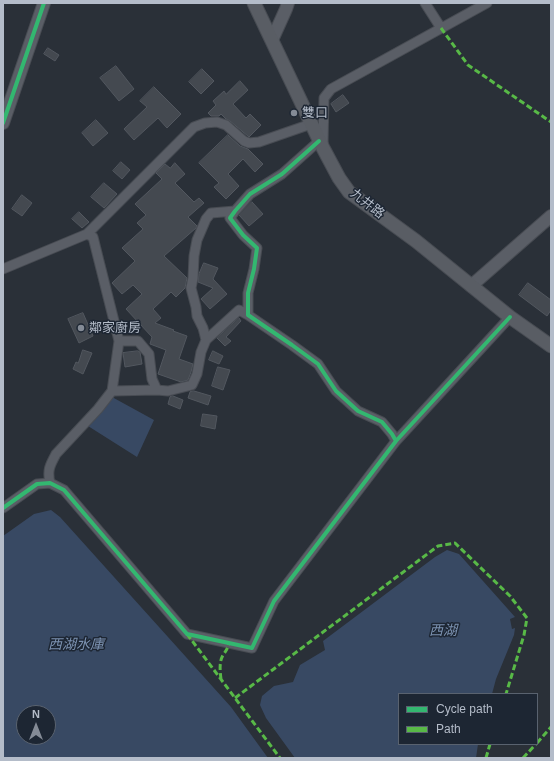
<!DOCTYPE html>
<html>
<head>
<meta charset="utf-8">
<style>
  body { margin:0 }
  #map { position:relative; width:554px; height:761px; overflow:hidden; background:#2a3038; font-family:Arial,sans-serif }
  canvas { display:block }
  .frame { position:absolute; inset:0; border:4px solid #b4bcc9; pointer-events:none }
  .legend { position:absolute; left:398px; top:693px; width:140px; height:52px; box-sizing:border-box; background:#1d2633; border:1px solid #59626f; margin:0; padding:5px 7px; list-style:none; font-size:12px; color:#b4bcc9 }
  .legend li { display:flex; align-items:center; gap:8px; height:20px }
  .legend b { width:20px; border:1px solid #59626f }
  .north { position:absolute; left:16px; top:705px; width:40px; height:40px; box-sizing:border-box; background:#1d2633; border:1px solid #59626f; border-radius:50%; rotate:0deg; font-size:11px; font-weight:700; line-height:16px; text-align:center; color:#b4bcc9 }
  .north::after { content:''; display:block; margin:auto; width:14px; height:18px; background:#848b96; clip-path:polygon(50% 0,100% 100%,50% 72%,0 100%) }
</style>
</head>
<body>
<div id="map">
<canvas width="554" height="761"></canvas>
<div class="frame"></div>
<ul class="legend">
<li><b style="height:5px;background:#33b770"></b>Cycle path</li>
<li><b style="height:5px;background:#58b947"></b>Path</li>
</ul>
<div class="north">N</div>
</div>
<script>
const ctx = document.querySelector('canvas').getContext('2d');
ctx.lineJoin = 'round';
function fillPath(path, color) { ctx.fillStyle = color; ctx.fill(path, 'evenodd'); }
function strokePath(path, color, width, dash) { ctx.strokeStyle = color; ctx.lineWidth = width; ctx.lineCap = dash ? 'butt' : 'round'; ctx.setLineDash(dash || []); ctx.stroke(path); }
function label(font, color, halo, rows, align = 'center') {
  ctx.font = font + ' Arial,"Noto Sans TC",sans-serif'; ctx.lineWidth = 3; ctx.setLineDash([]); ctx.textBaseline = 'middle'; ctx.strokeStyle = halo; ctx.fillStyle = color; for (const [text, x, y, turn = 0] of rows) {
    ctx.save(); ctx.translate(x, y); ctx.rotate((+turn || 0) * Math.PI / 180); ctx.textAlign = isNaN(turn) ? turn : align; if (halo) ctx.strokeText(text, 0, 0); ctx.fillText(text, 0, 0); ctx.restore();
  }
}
const water = new Path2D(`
  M 112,397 L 154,420 L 137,457 L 88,426 Z
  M 51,510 L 60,517 L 231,707 L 268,758 L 3,758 L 3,536 L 34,514 ZM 24,713 L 48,713 L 48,737 L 24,737 Z
  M 447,550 L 459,554 L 515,617 L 510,619 L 512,629 L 515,628 L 514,635 L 496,679 L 492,694 L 399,694 L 399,744 L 478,744 L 476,758 L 295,758 L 266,718 L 260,705 L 262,696 L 274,686 L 293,682 L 300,665 L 325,650 L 323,641 L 435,557 Z`);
const building = new Path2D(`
  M 48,48 L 59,55 L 55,61 L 44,54 Z
  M 116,66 L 134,89 L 119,101 L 100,78 Z
  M 202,69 L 214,81 L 201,94 L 189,82 Z
  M 240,81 L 248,90 L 233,104 L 246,118 L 250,114 L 261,125 L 249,137 L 230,121 L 226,119 L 221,114 L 219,116 L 211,116 L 208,113 L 216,105 L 213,101 L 224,91 L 226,94 Z
  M 154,87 L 181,114 L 167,128 L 158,118 L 134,140 L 124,129 L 147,107 L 140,101 Z
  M 343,95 L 349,103 L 336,112 L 331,104 Z
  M 96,120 L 108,133 L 93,146 L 82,133 Z
  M 228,135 L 240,146 L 248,149 L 263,164 L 255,172 L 243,159 L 228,174 L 239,186 L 226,199 L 214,187 L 219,183 L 199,163 Z
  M 121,162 L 130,170 L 122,179 L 113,171 Z
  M 175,163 L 185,174 L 175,183 L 194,202 L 199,198 L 204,203 L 188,217 L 197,226 L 196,228 L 164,256 L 187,278 L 185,288 L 176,297 L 171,292 L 153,309 L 161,318 L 155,323 L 174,330 L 173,331 L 187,336 L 179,359 L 193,364 L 191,372 L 188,380 L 181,382 L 158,374 L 166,350 L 150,344 L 152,337 L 126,309 L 142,294 L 133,285 L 122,294 L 112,283 L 135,261 L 122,248 L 143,229 L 137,223 L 146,215 L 135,204 L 162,179 L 156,173 L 165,164 L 170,168 Z
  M 104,183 L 117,194 L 104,208 L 91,197 Z
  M 22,195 L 32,203 L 22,216 L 12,209 Z
  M 252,202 L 263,214 L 249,226 L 239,215 Z
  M 79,212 L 89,222 L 82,228 L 72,219 Z
  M 204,263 L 218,268 L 213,279 L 227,294 L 210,309 L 201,299 L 213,288 L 198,282 L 199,274 Z
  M 528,283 L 551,300 L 551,310 L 547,316 L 519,295 Z
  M 83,313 L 93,336 L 79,343 L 68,319 Z
  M 239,318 L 241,321 L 226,337 L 231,341 L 225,346 L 217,338 Z
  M 83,350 L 92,353 L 83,374 L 73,369 L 76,362 L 78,363 Z
  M 138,351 L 140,352 L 142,364 L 125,367 L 123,353 Z
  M 213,351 L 223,356 L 219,364 L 209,360 Z
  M 218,367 L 230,370 L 223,390 L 212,386 Z
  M 194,391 L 211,396 L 208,405 L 188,398 L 190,392 Z
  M 173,396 L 183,400 L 180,409 L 168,404 L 170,397 Z
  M 203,414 L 217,416 L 215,429 L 201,426 Z`);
const minor = new Path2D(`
  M 425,3 L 441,28
  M 319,141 L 282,174 L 250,194 L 235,211 L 230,218 L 243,235 L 257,248 L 254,269 L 248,293 L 248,315 L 292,345 L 318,364 L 336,391 L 358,411 L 382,422 L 392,434 L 396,441
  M 323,145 L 324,98 L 331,89 L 487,3
  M 87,234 L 93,237 L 119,341 L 138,341 L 149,354 L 152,379 L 157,390 L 168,391 L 192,385 L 197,374 L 201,352 L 206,340 L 239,310 L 248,315
  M 3,269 L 87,234 L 194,127 L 205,123 L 217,122 L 226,125 L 244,141 L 249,143 L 259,142 L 311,124
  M 206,340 L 203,328 L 197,316 L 196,307 L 191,288 L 193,278 L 194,256 L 197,240 L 206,219 L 211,213 L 235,211
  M 112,391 L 119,341
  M 50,483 C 47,470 50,465 56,454 L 98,409 L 112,391 L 157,390
  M 3,508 L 37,484 L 50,483 L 64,490 L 187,634 L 252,648 L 274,601 L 396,441 L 510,317`);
const tertiary = new Path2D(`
  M 272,40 L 286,9 L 288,3
  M 3,123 L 44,3
  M 471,286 L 551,216`);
const secondary = new Path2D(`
  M 254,3 L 323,148 L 339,178 L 349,192 L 416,241 L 510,317 L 551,346`);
const quiet = new Path2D(`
  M 441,28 L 468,65 L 551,122
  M 187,634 L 280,758
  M 221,679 C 220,671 219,662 223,655 C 226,651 228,648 229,643
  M 235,698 L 438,546 L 455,543 L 510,596 L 527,618 L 524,635 L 506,694
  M 537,743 L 551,727
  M 486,758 L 490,744
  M 523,758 L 536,744`);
const cycleway = new Path2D(`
  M 3,123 L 44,3
  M 319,141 L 282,174 L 250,194 L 235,211 L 230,218 L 243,235 L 257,248 L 254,269 L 248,293 L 248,315 L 292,345 L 318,364 L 336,391 L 358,411 L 382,422 L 392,434 L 396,441
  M 3,508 L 37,484 L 50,483 L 64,490 L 187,634 L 252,648 L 274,601 L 396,441 L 510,317`);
const markers = [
  [294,113,4,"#848b96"],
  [81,328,4,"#848b96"]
];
const poiNames = [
  ["雙口",302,113],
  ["鄰家廚房",89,328]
];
const streetNames = [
  ["九井路",367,204,38]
];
const waterNames = [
  ["西湖",443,631],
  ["西湖水庫",76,645]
];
fillPath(water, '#384963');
fillPath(building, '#444950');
strokePath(building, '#52575f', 1);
strokePath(minor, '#484c53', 11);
strokePath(tertiary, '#484c53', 14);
strokePath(secondary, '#484c53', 15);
strokePath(minor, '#5a5e66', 9);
strokePath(tertiary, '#5a5e66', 12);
strokePath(secondary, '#595d64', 13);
strokePath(quiet, '#58b947', 3, [6, 3]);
strokePath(cycleway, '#33b770', 4);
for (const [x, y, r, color] of markers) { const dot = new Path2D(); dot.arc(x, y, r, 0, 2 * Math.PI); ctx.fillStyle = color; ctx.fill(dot); strokePath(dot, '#1d2633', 1.5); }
label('13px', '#b4bcc9', '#1d2633', poiNames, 'left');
label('13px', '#b4bcc9', '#1d2633', streetNames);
label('italic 14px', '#7c92b1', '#1d2633', waterNames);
</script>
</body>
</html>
